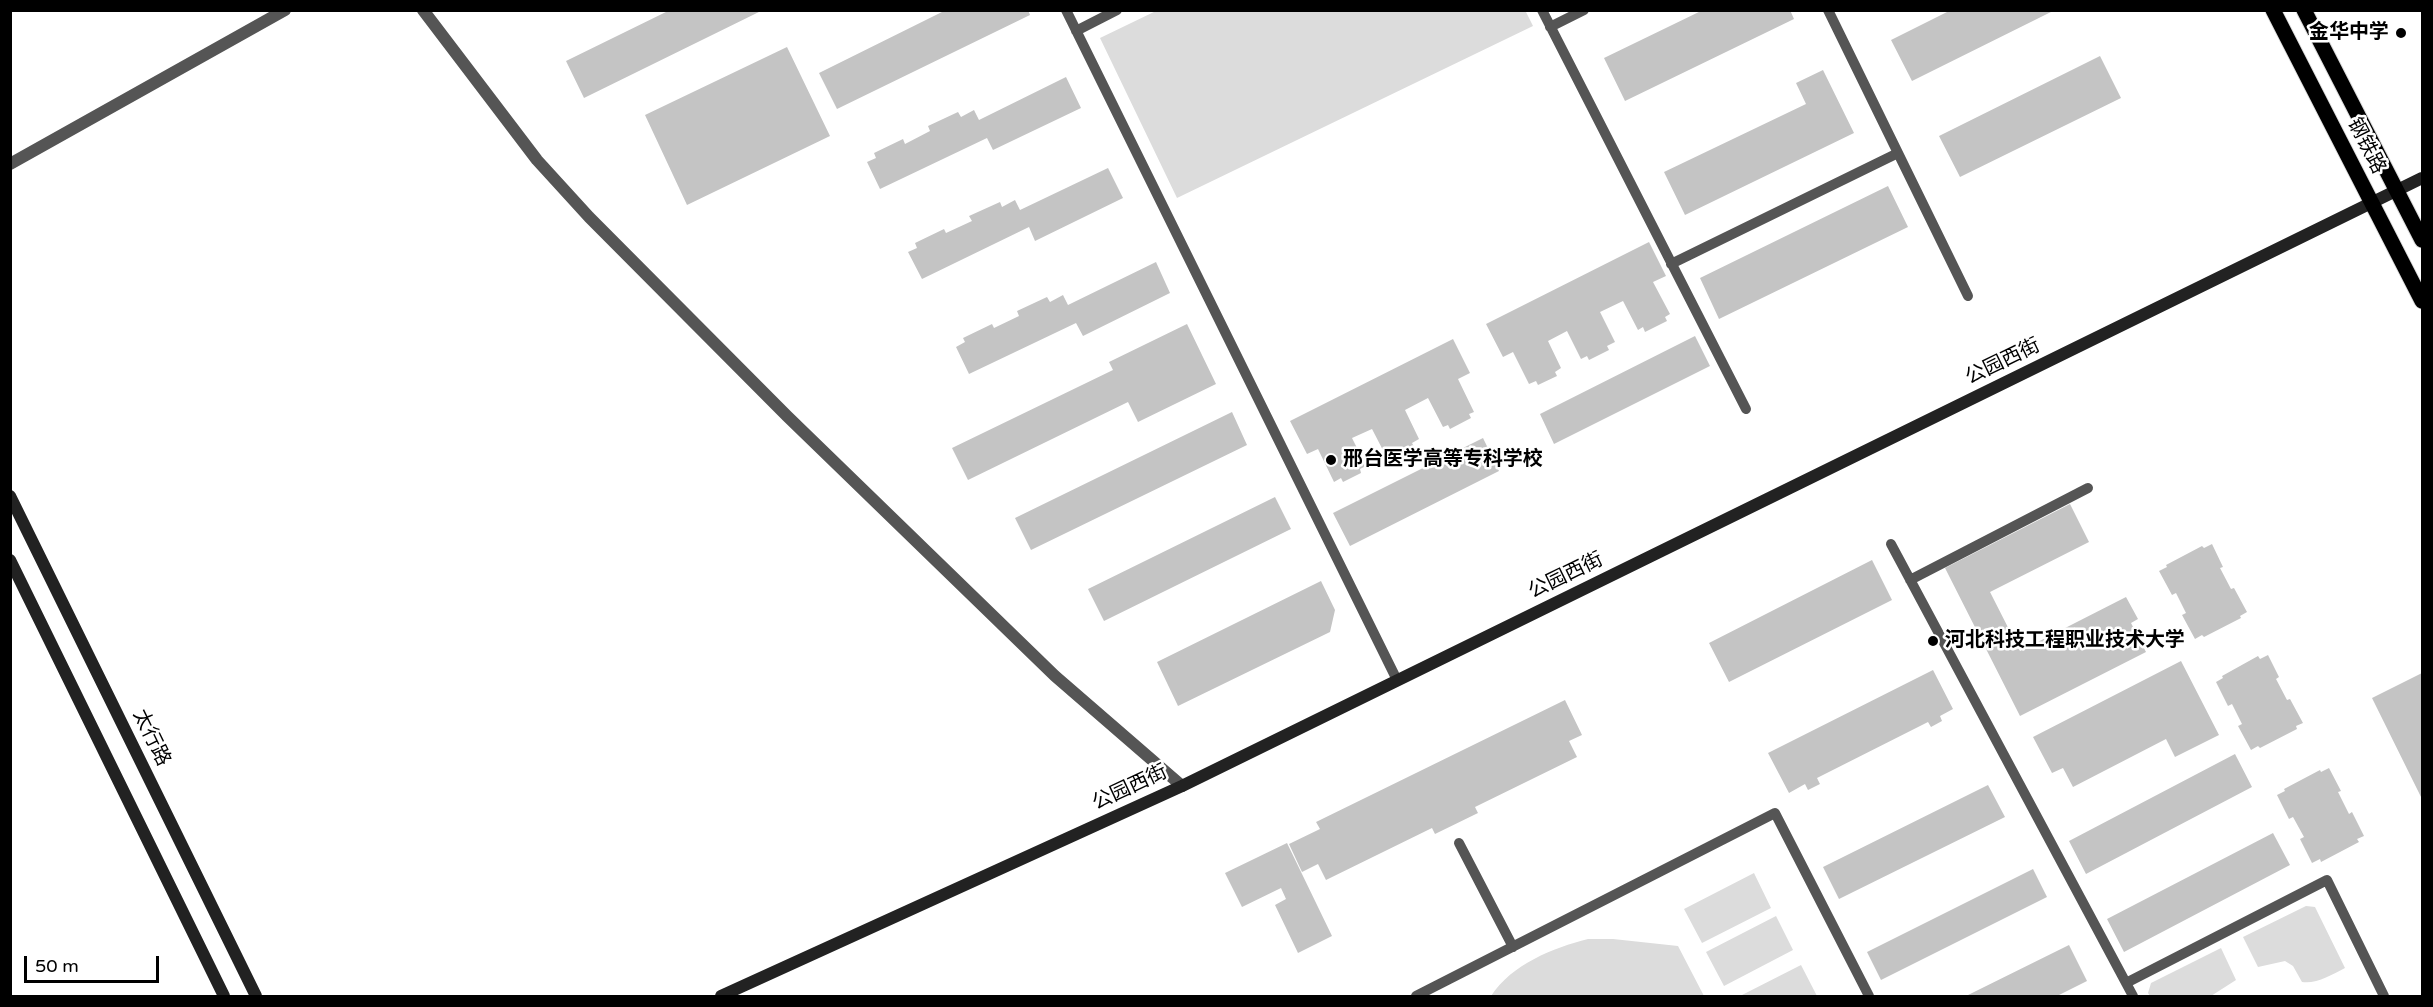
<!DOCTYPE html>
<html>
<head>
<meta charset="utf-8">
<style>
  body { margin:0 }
  #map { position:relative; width:2433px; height:1007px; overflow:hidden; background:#fff; font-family:"Varela Round",sans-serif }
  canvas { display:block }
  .frame { position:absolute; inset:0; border:12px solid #000; pointer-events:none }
  .scale { position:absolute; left:24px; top:956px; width:135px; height:27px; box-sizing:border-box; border:3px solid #000; border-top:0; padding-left:8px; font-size:18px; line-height:21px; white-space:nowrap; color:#000; -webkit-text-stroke:4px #fff; paint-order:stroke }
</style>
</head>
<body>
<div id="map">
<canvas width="2433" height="1007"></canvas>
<div class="frame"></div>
<div class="scale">50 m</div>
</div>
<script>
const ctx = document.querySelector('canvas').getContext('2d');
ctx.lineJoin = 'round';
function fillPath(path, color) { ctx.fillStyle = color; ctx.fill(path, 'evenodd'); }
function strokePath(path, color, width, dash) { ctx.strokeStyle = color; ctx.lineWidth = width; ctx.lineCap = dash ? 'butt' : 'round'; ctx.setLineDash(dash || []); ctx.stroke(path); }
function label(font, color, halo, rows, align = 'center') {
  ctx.font = font + ' "Varela Round","Noto Sans SC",sans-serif'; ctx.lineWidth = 5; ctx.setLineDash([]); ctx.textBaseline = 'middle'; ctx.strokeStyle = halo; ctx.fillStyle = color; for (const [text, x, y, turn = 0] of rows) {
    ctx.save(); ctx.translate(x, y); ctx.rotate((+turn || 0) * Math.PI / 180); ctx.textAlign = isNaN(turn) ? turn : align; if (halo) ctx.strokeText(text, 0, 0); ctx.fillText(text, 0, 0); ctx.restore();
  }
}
const green = new Path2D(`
  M 1158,10 L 1525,10 L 1533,26 L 1177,198 L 1100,38 Z
  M 1754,873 L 1771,908 L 1702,943 L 1684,909 Z
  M 2306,906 L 2315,907 L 2345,968 C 2331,975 2317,984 2302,982 L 2293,966 L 2285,961 L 2258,967 L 2243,937 Z
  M 1776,916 L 1793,950 L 1724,986 L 1706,952 Z
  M 1588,939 L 1613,939 L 1678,946 L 1704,996 L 1491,996 C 1512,964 1553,948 1588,939 Z
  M 2221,948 L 2236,980 L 2211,996 L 2150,996 L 2148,993 L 2151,983 Z
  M 1801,965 L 1817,996 L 1740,996 Z`);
const building = new Path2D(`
  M 670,10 L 763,10 L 584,98 L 566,61 Z
  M 946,10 L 1028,10 L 1030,15 L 837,109 L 819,73 Z
  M 1703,10 L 1790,10 L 1794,19 L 1625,101 L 1604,58 Z
  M 1951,10 L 2055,10 L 1912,81 L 1891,40 Z
  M 787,47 L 830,136 L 687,205 L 645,115 Z
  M 2100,56 L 2121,98 L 1960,177 L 1939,136 Z
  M 1823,70 L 1854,133 L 1685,215 L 1664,172 L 1806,104 L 1796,83 Z
  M 1066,77 L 1081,108 L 993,150 L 987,138 L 880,189 L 867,162 L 876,158 L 874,153 L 903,139 L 905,144 L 930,131 L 928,126 L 958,112 L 961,117 L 974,110 L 979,120 Z
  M 1108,168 L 1123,198 L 1035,241 L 1029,227 L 922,279 L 908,252 L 917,248 L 915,243 L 944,229 L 946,233 L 972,221 L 969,216 L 1000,202 L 1002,207 L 1015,200 L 1020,210 Z
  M 1888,186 L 1908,227 L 1719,319 L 1700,278 Z
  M 1649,242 L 1666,276 L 1653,282 L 1670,314 L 1665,317 L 1667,321 L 1645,332 L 1643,327 L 1638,330 L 1623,301 L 1600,312 L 1615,342 L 1607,346 L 1609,350 L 1589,360 L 1587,356 L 1581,359 L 1567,331 L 1548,341 L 1561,368 L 1555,372 L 1557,376 L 1538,385 L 1536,381 L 1529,384 L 1513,352 L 1503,357 L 1486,324 Z
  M 1156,262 L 1170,293 L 1083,336 L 1076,323 L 969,374 L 956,347 L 965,342 L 963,338 L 992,324 L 994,328 L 1019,316 L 1017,311 L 1047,297 L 1050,302 L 1063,295 L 1068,305 Z
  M 1187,324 L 1216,384 L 1138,422 L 1128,402 L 968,480 L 952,448 L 1113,370 L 1109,362 Z
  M 1695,336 L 1710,366 L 1554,444 L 1540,414 Z
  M 1453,339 L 1470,373 L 1458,379 L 1474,412 L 1469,414 L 1471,418 L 1450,429 L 1448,425 L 1443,427 L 1428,398 L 1405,410 L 1419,439 L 1412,443 L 1414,447 L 1394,457 L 1392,453 L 1386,456 L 1372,429 L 1352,438 L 1366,466 L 1360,469 L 1361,473 L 1343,482 L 1341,478 L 1334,482 L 1318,449 L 1307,454 L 1290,421 Z
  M 1232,412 L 1247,445 L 1031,550 L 1015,518 Z
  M 1483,438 L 1499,471 L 1350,546 L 1333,513 Z
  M 1275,497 L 1291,529 L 1104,621 L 1088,589 Z
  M 2070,504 L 2089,542 L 1990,592 L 2020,651 L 2126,597 L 2138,619 L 2131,623 L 2146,652 L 2020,716 L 1945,568 Z
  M 2212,544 L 2223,567 L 2220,568 L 2231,589 L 2234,588 L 2247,612 L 2240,616 L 2241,618 L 2204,637 L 2202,635 L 2195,639 L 2182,615 L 2186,613 L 2176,593 L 2172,595 L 2159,571 L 2167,567 L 2166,565 L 2202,546 L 2204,548 Z
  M 1872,560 L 1892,600 L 1729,682 L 1709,643 Z
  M 1321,581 L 1335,610 L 1330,632 L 1178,706 L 1157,662 Z
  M 2268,655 L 2279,677 L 2276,679 L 2287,700 L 2290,699 L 2303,723 L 2296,726 L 2297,729 L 2260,748 L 2258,746 L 2251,750 L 2238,726 L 2242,724 L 2232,704 L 2228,706 L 2216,682 L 2223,678 L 2222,676 L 2258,656 L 2260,659 Z
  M 2181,661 L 2219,735 L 2175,757 L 2166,739 L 2073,787 L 2063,768 L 2052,773 L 2033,737 Z
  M 1933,670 L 1953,709 L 1940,716 L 1942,721 L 1931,727 L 1928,722 L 1817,778 L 1820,784 L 1808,790 L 1805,784 L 1789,793 L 1768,753 Z
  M 2422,673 L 2422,799 L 2372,698 Z
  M 1565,700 L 1582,735 L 1569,741 L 1577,757 L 1475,807 L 1478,813 L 1435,834 L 1432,828 L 1326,880 L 1318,864 L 1302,872 L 1289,844 L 1320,829 L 1316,822 Z
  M 2235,754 L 2252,787 L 2086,874 L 2069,841 Z
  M 2329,768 L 2341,791 L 2338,792 L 2349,814 L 2352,812 L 2364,836 L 2357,839 L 2359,842 L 2321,862 L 2320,859 L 2312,863 L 2300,839 L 2304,837 L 2293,817 L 2289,819 L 2277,795 L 2285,791 L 2284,789 L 2320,770 L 2321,772 Z
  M 1988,785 L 2005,817 L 1839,899 L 1823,867 Z
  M 2273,833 L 2290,865 L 2124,952 L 2107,919 Z
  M 1287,843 L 1332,936 L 1298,953 L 1275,905 L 1286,899 L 1281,888 L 1242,907 L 1225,873 Z
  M 2033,869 L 2047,897 L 1881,980 L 1867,952 Z
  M 2069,945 L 2087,981 L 2057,996 L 1966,996 Z`);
const lane = new Path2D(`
  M 1066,10 L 1397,680
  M 1542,10 L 1746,409
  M 1828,10 L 1968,296
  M 1550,27 L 1584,10
  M 1076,31 L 1117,10
  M 1671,264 L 1898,153
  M 1891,544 L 2133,996
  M 1910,580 L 2088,488
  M 1459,843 L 1513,947
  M 2126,983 L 2327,880 L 2384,996
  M 1416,996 L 1775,813 L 1869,996`);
const street = new Path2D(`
  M 423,10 L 537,160 L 589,217 L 787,416 L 1055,676 L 1182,786
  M 10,164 L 285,10`);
const secondary = new Path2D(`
  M 10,496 L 256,996
  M 10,560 L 224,996
  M 721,996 L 1182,786 L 2422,178`);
const primary = new Path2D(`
  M 2273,10 L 2422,301
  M 2304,10 L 2422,240`);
const markers = [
  [2401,33,6,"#000"],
  [1331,460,6,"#000"],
  [1933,641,6,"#000"]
];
const poiNames = [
  ["金华中学",2389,33,"right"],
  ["邢台医学高等专科学校",1343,460],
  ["河北科技工程职业技术大学",1945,641]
];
const streetNames = [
  ["钢铁路",2366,146,63],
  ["公园西街",2003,362,-26],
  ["公园西街",1566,576,-26],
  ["太行路",151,738,64],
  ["公园西街",1130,788,-25]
];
fillPath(green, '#dcdcdc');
fillPath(building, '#c4c4c4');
strokePath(primary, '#dbdbdb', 17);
strokePath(lane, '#555', 10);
strokePath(street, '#555', 12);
strokePath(secondary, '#222', 12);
strokePath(primary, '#000', 15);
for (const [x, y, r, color] of markers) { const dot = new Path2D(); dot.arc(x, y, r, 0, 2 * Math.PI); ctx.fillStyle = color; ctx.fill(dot); strokePath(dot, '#fff', 2); }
label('bold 20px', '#000', '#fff', poiNames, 'left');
label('20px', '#000', '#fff', streetNames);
</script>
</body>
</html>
